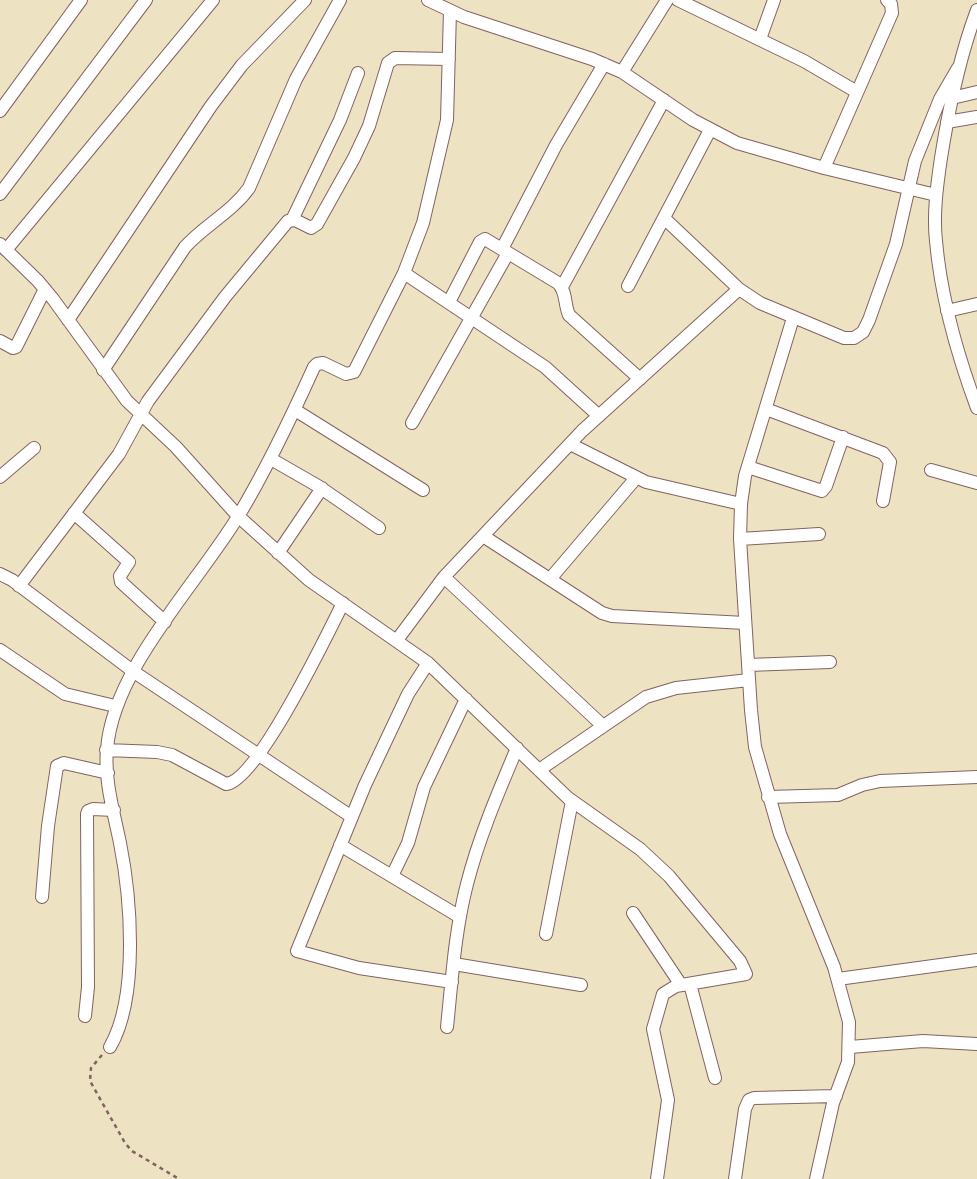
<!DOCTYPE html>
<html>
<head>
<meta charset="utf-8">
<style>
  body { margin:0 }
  canvas { display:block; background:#ede2c2 }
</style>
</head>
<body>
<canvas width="977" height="1179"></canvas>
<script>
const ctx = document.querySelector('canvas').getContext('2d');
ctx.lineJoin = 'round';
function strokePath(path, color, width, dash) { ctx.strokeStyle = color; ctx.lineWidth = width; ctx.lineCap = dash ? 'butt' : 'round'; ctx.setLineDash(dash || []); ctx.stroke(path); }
const path = new Path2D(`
  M 102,1055 L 91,1068 L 90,1081 L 125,1143 L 132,1151 L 179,1179`);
const minor = new Path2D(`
  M 428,0 L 464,17 L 592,59 L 622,72 L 693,120 L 737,143 L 824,168 L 936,195
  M 678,0 L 804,61 L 857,92
  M 977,10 C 959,58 949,107 941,158 C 937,185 933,214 936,241 C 941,298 957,354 977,408
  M 760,39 L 774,0
  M 622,72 L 667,0
  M 952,98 L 977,92
  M 0,111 L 81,0
  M 947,122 L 977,117
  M 824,168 L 892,13 L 891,4 L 887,0
  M 0,194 L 146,0
  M 664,218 L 739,289
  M 292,220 L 340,120 L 358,73
  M 0,244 L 38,281 L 53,299 L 127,401 L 176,447 L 238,516 L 309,580 L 428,663 L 568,798 L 640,849 L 669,876 L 740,961 L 746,974 L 676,986 L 663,994 L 653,1029 L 668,1100 L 657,1179
  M 502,249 L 556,145 L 604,64
  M 6,250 L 213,0
  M 404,273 L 545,367 L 599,416
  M 628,286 L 710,130
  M 562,287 L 664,100
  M 449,302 L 480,242 L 485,239 L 558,283 C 567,292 564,304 569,315 L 640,379
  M 947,311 L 977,304
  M 793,318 L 745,476 L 741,504 L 740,539 L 751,710 L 755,747 L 780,834 L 834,967 L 849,1022 L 848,1062 L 833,1103 L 816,1179
  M 68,320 L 211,106 L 242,65 L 305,0
  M 0,341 L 13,348 L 16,347 L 45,289
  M 103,370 L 185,247 C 205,225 232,212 249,188 L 296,79 L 340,0
  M 766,409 L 883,453 L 890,462 L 883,501
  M 295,410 L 423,490
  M 412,423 L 508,253
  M 570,444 L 646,482 L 741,504
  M 271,459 L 318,486 L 379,528
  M 748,467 L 822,491 L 826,486 L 843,437
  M 931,470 L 977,483
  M 0,477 L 34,448
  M 74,513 L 129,562 L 120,576 L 121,582 L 165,622
  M 483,536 L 602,613 L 612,616 L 745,623
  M 740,539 L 819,534
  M 278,553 L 322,488
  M 0,574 L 12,580 L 134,672 L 352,817
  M 444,577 L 603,726
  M 550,579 L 636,478
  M 19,586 L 119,454 L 148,401 L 225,297 L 288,221 L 295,220 L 311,228 L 317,224 L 354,158 L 369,126 L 388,63 L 395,58 L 449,59
  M 397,640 L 444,577 L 582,431 L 739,289 L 760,303 L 844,338 L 854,338 L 863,332 L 869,320 L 896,244 L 915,161 L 940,99 L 958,68
  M 0,650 L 65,694 L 115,706
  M 428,663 L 408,694 L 365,785 L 297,951 L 359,968 L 452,982
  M 748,665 L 830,662
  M 106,750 L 157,752 L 172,755 L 226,784 C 257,781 328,633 343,603
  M 539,770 L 646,697 L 676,688 L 749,680
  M 768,797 L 838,795 L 862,785 L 880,781 L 977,777
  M 340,845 L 460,917
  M 392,876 L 408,843 L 424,787 L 466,699
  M 42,897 L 48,826 L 57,766 L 64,763 L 108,773
  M 633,913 L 681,985
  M 546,934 L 572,801
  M 454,964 L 581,985
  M 838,979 L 977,960
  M 690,984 L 715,1078
  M 85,1016 L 88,987 L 87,814 L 88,811 L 93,809 L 114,810
  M 447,1027 C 452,979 455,930 467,884 C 479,837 498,793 517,748
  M 110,1047 C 139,997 131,898 120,843 C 114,813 104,780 107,750 C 112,670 198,583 239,515 C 267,468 291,418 314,367 L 317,364 L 323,363 L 346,374 L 354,372 L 404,273 L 423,223 L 447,120 L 450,11
  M 850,1047 L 923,1041 L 977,1044
  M 735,1179 L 745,1109 L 749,1100 L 754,1098 L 836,1096`);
strokePath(minor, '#836360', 14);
strokePath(path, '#836360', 2.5, [4, 4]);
strokePath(minor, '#fff', 12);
</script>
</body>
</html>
